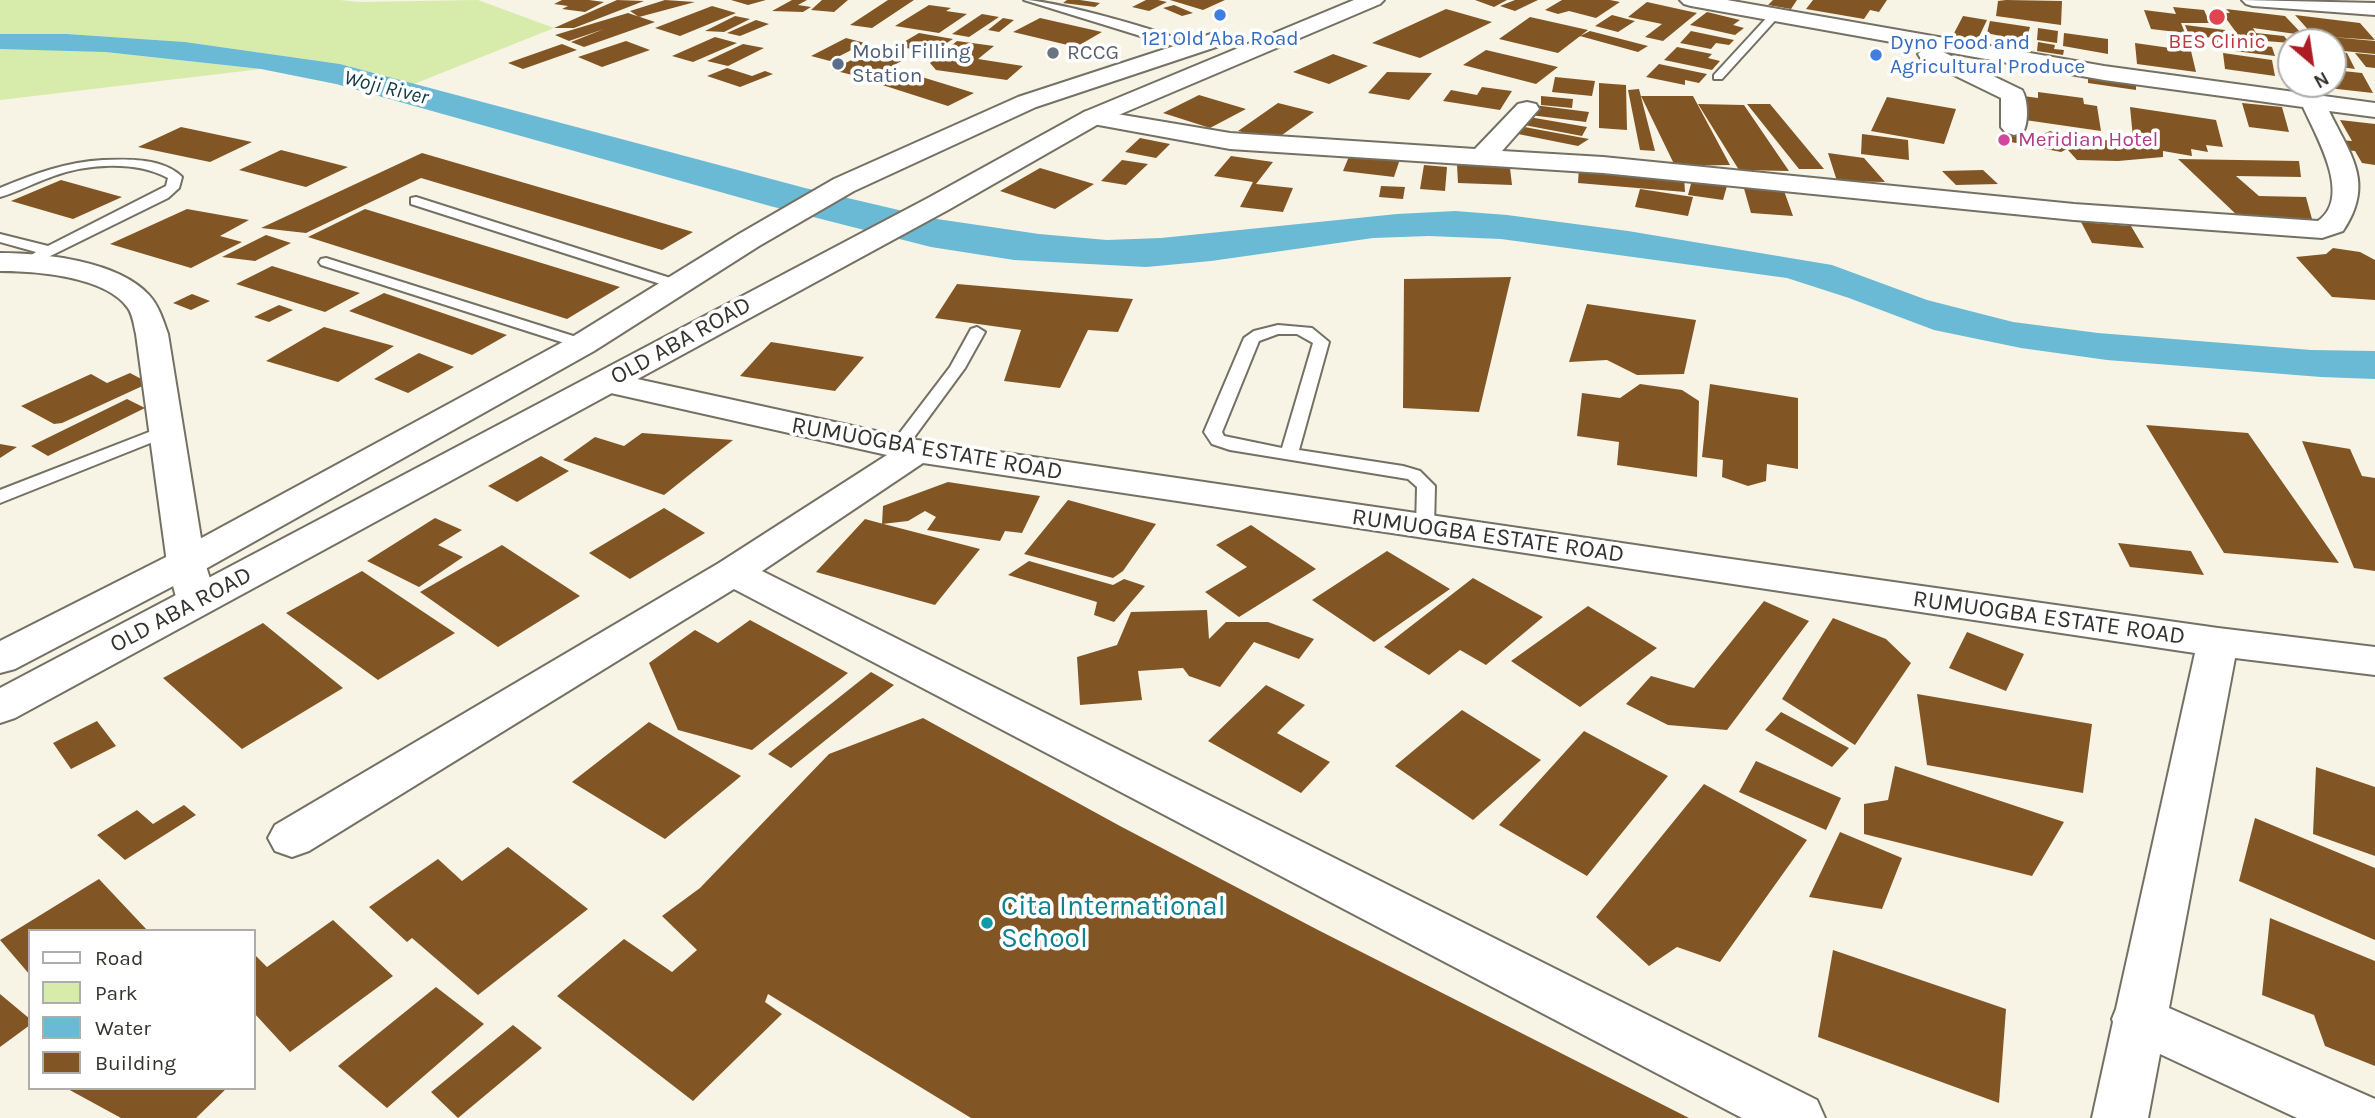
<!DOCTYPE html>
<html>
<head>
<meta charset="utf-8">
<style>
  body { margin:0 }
  #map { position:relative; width:2375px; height:1118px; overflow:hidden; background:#f7f3e5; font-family:Karla,sans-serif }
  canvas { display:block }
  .legend { position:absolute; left:28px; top:929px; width:228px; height:161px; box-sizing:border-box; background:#fff; border:2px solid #aeadab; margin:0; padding:9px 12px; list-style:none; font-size:21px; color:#35332e }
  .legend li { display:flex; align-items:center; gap:14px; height:35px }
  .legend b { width:35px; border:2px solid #aeadab }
  .north { position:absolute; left:2277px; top:28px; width:70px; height:70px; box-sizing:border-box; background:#fff; border:2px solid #aeadab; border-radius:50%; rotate:151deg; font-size:19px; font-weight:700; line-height:28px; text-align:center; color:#35332e }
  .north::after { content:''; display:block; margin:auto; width:24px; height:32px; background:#ae1c23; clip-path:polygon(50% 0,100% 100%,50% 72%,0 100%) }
</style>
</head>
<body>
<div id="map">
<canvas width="2375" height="1118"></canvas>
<ul class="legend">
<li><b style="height:9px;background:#fff"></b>Road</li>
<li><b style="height:19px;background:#d7ecab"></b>Park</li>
<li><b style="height:19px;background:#6abad5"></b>Water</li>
<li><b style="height:19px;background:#825624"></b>Building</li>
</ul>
<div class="north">N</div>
</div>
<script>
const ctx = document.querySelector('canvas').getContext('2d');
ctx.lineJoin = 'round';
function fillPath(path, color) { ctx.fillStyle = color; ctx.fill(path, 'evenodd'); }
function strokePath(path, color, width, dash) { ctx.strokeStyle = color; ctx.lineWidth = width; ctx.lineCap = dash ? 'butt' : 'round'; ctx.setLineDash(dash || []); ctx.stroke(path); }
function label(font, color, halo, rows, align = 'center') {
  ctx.font = font + ' Karla,sans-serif'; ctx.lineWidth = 7; ctx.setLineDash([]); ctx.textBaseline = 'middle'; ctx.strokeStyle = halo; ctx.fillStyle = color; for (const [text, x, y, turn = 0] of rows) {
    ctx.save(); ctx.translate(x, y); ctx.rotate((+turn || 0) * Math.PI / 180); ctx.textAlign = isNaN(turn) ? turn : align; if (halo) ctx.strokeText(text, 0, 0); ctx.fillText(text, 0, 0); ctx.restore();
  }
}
const green = new Path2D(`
  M 0,0 L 340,0 L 358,2 L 478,0 L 554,28 L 414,84 L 340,64 L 185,42 L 67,34 L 0,34 Z
  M 31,48 L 105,52 L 261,69 L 0,100 L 0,49 Z`);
const water = new Path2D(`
  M 0,34 L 67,34 L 185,42 L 340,64 L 805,188 L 937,219 L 1039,234 L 1107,240 L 1161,238 L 1397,214 L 1455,211 L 1507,215 L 1628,231 L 1832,265 L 1927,300 L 2013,322 L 2098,333 L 2311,350 L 2375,351 L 2375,379 L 2321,377 L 2107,360 L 2021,348 L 1934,330 L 1849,298 L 1787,278 L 1501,239 L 1429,236 L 1373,238 L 1211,261 L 1146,267 L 1014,260 L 931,247 L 770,206 L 336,84 L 261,69 L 105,52 L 0,49 Z`);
const building = new Path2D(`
  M 562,0 L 589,0 L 604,2 L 585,12 L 562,9 L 568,6 L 554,4 Z
  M 617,0 L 644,1 L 574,28 L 554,28 Z
  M 665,0 L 695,2 L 639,17 L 630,11 Z
  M 731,0 L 766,0 L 748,5 Z
  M 792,0 L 807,0 L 798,5 L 811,7 L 803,12 L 772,11 Z
  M 822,0 L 848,0 L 834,12 L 811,10 Z
  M 888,0 L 914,0 L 872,28 L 850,25 Z
  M 1067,0 L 1080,0 L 1100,3 L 1095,7 L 1063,3 Z
  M 1146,0 L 1158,0 L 1167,2 L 1149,11 L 1132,7 Z
  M 1170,0 L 1225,0 L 1203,10 Z
  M 1475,0 L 1507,0 L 1494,7 Z
  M 1515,0 L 1538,0 L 1515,11 L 1500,6 Z
  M 1562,0 L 1610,0 L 1620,2 L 1596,18 L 1569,11 L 1558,14 L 1545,10 Z
  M 1773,0 L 1797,0 L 1791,9 L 1768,5 Z
  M 1813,0 L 1887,0 L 1879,12 L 1870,10 L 1864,19 L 1806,9 Z
  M 2006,0 L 2062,1 L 2061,25 L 1996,16 L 1998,1 Z
  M 1647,2 L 1697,13 L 1663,41 L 1645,37 L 1662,24 L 1628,17 Z
  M 929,5 L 951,8 L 946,11 L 967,14 L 939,33 L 895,26 Z
  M 1174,5 L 1193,13 L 1182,16 L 1163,8 Z
  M 712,6 L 736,13 L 680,36 L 655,28 Z
  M 2173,7 L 2204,10 L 2210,23 L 2181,23 L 2185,33 L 2151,29 L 2144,10 L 2176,14 Z
  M 1446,9 L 1492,22 L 1420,58 L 1372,43 Z
  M 2226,9 L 2285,16 L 2303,35 L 2253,28 L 2256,33 L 2284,36 L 2290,43 L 2241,39 L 2222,13 L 2230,13 Z
  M 1707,12 L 1740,20 L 1733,25 L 1744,28 L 1735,35 L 1690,25 Z
  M 628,13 L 655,22 L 584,47 L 571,42 L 604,29 L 569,41 L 555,35 Z
  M 982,14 L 999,17 L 969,37 L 952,34 Z
  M 1612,15 L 1635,21 L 1618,32 L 1595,26 Z
  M 2295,15 L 2360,23 L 2375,40 L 2331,37 L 2375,41 L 2375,54 L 2333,50 L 2333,42 L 2326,42 L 2320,35 L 2312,34 Z
  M 735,16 L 750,19 L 724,32 L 705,31 Z
  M 1963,16 L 1987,20 L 1977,41 L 1952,37 Z
  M 1530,17 L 1588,30 L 1558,53 L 1499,39 Z
  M 1003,18 L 1014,20 L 999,32 L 988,30 Z
  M 1040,18 L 1102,32 L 1076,47 L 1013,32 Z
  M 756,20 L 769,24 L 740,36 L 727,33 Z
  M 1990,21 L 2030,27 L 2026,42 L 1987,33 Z
  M 2185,25 L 2225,30 L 2230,40 L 2189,35 Z
  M 2038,28 L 2058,31 L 2057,43 L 2037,40 Z
  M 1590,31 L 1648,46 L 1638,52 L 1580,36 Z
  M 1691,31 L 1734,40 L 1729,45 L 1716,43 L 1711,49 L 1680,43 Z
  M 919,33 L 953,39 L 931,53 L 897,46 Z
  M 2064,33 L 2108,39 L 2108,54 L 2063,46 Z
  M 715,37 L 737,43 L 693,62 L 672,56 Z
  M 846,38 L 865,43 L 830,61 L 811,56 Z
  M 2216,39 L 2272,47 L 2275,56 L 2218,49 Z
  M 626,41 L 650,50 L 602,67 L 578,57 Z
  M 957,41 L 994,46 L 978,59 L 1023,66 L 1007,80 L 936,70 L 930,63 Z
  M 2038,42 L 2055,45 L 2054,49 L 2064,50 L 2063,55 L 2037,51 Z
  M 2135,43 L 2191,51 L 2196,72 L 2137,64 Z
  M 562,44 L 577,50 L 523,69 L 508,63 Z
  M 743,44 L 764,48 L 728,66 L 707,61 Z
  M 1677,47 L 1712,54 L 1708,58 L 1720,61 L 1712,70 L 1664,60 Z
  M 1486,50 L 1558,67 L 1536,84 L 1463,65 Z
  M 869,51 L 905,59 L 869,79 L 832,70 Z
  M 2333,52 L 2347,53 L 2355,69 L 2333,66 Z
  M 2223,53 L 2272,60 L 2275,76 L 2225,69 Z
  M 2355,53 L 2375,55 L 2375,68 L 2366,67 Z
  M 1333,54 L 1368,66 L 1329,84 L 1293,72 Z
  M 1659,64 L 1707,74 L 1699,83 L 1685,80 L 1685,85 L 1646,77 Z
  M 727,68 L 752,76 L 765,71 L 773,74 L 740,87 L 707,76 Z
  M 899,70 L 974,93 L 948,106 L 873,82 Z
  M 2333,70 L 2362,73 L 2373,93 L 2310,86 L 2333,84 Z
  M 1387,72 L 1432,73 L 1409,100 L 1368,93 Z
  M 1555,77 L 1595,81 L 1592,96 L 1552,92 Z
  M 2088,77 L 2136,80 L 2136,90 L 2088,83 Z
  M 1599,83 L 1626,85 L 1627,130 L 1599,128 Z
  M 1482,87 L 1512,91 L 1500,110 L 1443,101 L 1451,90 L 1477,95 Z
  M 1639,89 L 1655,151 L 1640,150 L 1628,90 Z
  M 2038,92 L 2083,98 L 2084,104 L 2097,106 L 2101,131 L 2025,120 L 2023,96 L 2038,98 Z
  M 1199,95 L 1246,109 L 1210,128 L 1163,113 Z
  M 1541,96 L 1573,99 L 1572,108 L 1541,105 Z
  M 1641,96 L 1693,96 L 1730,165 L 1675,166 Z
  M 1887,97 L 1956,109 L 1944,144 L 1871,131 Z
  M 1278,103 L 1314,112 L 1275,140 L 1238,131 Z
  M 2242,103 L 2282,107 L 2289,132 L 2249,127 Z
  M 1698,104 L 1744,105 L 1789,171 L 1739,170 Z
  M 1747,104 L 1770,104 L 1824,169 L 1799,169 Z
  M 1534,105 L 1589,112 L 1586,122 L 1530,115 Z
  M 2130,107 L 2216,120 L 2223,147 L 2206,145 L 2208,152 L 2191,149 L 2192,156 L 2163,151 L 2163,157 L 2118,161 L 2077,160 L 2068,150 L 2084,142 L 2133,138 Z
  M 1529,117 L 1587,127 L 1582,136 L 1524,125 Z
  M 2340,120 L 2375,124 L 2375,165 L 2362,163 L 2355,151 L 2345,150 L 2339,140 L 2352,141 Z
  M 1519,126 L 1589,139 L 1578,146 L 1513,133 Z
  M 181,127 L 252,142 L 210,162 L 138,147 Z
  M 2004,131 L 2037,137 L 2050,131 L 2081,142 L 2061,152 L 2001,140 Z
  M 1862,134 L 1908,140 L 1909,160 L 1861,154 Z
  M 1140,138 L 1170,144 L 1156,158 L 1125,152 Z
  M 281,150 L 348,167 L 306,187 L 239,170 Z
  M 422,153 L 693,232 L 662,250 L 421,178 L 306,233 L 261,228 Z
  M 1828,153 L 1864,158 L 1885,182 L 1837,181 Z
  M 1350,154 L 1400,159 L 1394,177 L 1343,171 Z
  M 1231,156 L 1273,162 L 1256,184 L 1293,188 L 1283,212 L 1240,207 L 1253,182 L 1214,176 Z
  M 2178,159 L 2299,161 L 2301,177 L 2236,176 L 2259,196 L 2306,197 L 2312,219 L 2240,218 Z
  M 1122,160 L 1148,164 L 1126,185 L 1101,181 Z
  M 1424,165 L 1447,167 L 1445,191 L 1420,189 Z
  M 1457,165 L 1510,168 L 1512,185 L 1458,183 Z
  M 1579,167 L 1684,176 L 1685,192 L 1578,183 Z
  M 1040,168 L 1094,184 L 1055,209 L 1000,191 Z
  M 1983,170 L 1998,184 L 1956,185 L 1942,171 Z
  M 61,180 L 122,197 L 73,219 L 11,201 Z
  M 1692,180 L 1727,186 L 1723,200 L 1688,195 Z
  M 1743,185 L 1783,188 L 1793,216 L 1751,213 Z
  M 1381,186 L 1405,187 L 1403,199 L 1379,197 Z
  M 1640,189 L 1693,197 L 1688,216 L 1635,207 Z
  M 187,209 L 249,220 L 220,236 L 242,242 L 191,268 L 110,244 Z
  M 365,209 L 620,287 L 567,319 L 308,237 Z
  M 2081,222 L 2131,226 L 2144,248 L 2092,243 Z
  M 266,235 L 291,243 L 255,261 L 222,257 Z
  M 2333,248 L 2360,252 L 2375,260 L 2375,300 L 2332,297 L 2296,257 L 2326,254 Z
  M 272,266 L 360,293 L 325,312 L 236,284 Z
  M 1511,277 L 1479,412 L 1403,408 L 1404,279 Z
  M 957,284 L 1133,299 L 1118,332 L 1088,330 L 1060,388 L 1004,381 L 1021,330 L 935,318 Z
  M 384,293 L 507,335 L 472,355 L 349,311 Z
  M 192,294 L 210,301 L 191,310 L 173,303 Z
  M 1587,304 L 1696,320 L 1684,374 L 1637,375 L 1607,360 L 1569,362 Z
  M 279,305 L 293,310 L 269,322 L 254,317 Z
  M 324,327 L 394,346 L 338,382 L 266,361 Z
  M 771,342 L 864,357 L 835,391 L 740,376 Z
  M 419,353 L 454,367 L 408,393 L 374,379 Z
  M 130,373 L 149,383 L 62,423 L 54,424 L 21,406 L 91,374 L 107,383 Z
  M 1640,384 L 1682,390 L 1699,401 L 1697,477 L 1617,465 L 1619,442 L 1577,436 L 1582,393 L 1620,398 Z
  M 1710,384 L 1798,398 L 1798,469 L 1767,464 L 1766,481 L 1748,486 L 1722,477 L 1723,460 L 1702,457 Z
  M 127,399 L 145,408 L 48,456 L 31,446 Z
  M 2146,425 L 2248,433 L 2339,563 L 2224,553 Z
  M 642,433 L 733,440 L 664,495 L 563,460 L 595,437 L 624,446 Z
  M 2302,441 L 2350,449 L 2362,476 L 2375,478 L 2375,571 L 2354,568 Z
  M 0,444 L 17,447 L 0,458 Z
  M 541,456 L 569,471 L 517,502 L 488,486 Z
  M 948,482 L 1040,496 L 1022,533 L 1005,531 L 1000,541 L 927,530 L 936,517 L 925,511 L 908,521 L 882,524 L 883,506 Z
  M 1068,500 L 1156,524 L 1123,571 L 1113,578 L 1024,554 Z
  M 664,508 L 705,533 L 630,579 L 589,553 Z
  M 435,518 L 462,530 L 438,545 L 463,557 L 419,587 L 367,561 Z
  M 865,519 L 876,522 L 980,549 L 935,605 L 816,572 Z
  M 1251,525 L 1316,569 L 1239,617 L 1205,592 L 1247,567 L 1216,545 Z
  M 2118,543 L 2191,551 L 2204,575 L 2130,567 Z
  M 502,545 L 580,596 L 498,647 L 420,592 Z
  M 1387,551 L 1450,589 L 1374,642 L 1312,600 Z
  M 1029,561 L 1113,585 L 1124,579 L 1145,586 L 1114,622 L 1094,615 L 1097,602 L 1008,575 Z
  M 362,571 L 455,633 L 378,680 L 286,613 Z
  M 1473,578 L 1543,617 L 1486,665 L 1460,650 L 1429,675 L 1384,647 Z
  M 1764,601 L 1809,621 L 1727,730 L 1668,725 L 1626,704 L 1651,676 L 1694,688 Z
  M 1588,606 L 1657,648 L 1580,707 L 1511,661 Z
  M 1207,610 L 1209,639 L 1226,622 L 1268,622 L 1314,639 L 1299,659 L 1254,642 L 1220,687 L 1189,676 L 1183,668 L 1138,671 L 1142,700 L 1080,705 L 1077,657 L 1117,645 L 1131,612 Z
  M 1833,618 L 1886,639 L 1911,663 L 1855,745 L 1782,699 Z
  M 750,620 L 848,673 L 752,750 L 678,730 L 649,663 L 695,630 L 718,643 Z
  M 263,623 L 343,688 L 242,749 L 163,678 Z
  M 1967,632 L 2024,654 L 2006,691 L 1949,668 Z
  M 871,672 L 894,685 L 791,768 L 768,754 Z
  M 1266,685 L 1305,705 L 1277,733 L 1330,762 L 1301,793 L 1208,741 Z
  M 1917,694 L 2092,724 L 2083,793 L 1927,765 Z
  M 1462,710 L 1541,760 L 1473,820 L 1395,766 Z
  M 1781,712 L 1849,748 L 1832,767 L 1765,730 Z
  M 923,718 L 1120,826 L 1318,930 L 1689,1118 L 971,1118 L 768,994 L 765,1002 L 782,1014 L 693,1101 L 557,996 L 624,939 L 672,972 L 697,950 L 662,916 L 700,888 L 829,754 Z
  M 97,721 L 116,746 L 71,769 L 53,743 Z
  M 649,722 L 741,776 L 665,839 L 572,782 Z
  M 1584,731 L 1668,776 L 1587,876 L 1499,825 Z
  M 1756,761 L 1841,798 L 1826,830 L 1739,792 Z
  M 1895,766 L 2064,822 L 2032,876 L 1864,834 L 1864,804 L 1888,800 Z
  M 2316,767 L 2375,787 L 2375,856 L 2313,834 Z
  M 1704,784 L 1807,840 L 1720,962 L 1677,947 L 1649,966 L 1596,917 Z
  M 184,805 L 196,815 L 125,860 L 97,835 L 137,810 L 153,824 Z
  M 2255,818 L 2375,868 L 2375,940 L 2239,881 Z
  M 1840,832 L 1902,858 L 1882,909 L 1809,897 Z
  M 508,847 L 588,909 L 478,995 L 412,938 L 407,942 L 369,907 L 438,859 L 462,881 Z
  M 99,879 L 148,931 L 30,931 L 30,975 L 0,940 Z
  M 2270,918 L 2375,961 L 2375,1066 L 2325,1046 L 2314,1015 L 2262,995 Z
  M 333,920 L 393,976 L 290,1052 L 254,1013 L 254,954 L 267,967 Z
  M 1833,950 L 2006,1009 L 1999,1103 L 1818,1037 Z
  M 436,987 L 484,1024 L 387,1108 L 338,1066 Z
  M 0,994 L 30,1019 L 30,1025 L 0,1047 Z
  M 513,1025 L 542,1048 L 458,1118 L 431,1092 Z
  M 66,1088 L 227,1088 L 196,1118 L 121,1118 Z`);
const service = new Path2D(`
  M 1024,0 C 1051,0 1176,33 1196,48 L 1186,50 Z
  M 1772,12 L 1781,14 L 1722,79 L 1714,79 L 1714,75 Z
  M 103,160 C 128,159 163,158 182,177 L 179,188 L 168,198 L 34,264 L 29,265 L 22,261 L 36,252 L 0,242 L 0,234 L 48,246 L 166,186 L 168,178 C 135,160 85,164 51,177 C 33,183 18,192 0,197 L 0,188 C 34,174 66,162 103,160 Z
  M 416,197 L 683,282 L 685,285 L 678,289 L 673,288 L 411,204 L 411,198 Z
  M 326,258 L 589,341 L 591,344 L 583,349 L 577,347 L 321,265 L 319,262 L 321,259 Z
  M 1278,325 L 1312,328 L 1329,342 L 1299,450 L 1403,466 L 1420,471 L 1435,486 L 1434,527 L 1432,531 L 1425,533 L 1416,527 L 1417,487 L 1408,479 L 1230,450 L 1212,444 L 1204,432 L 1244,338 L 1254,331 ZM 1278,334 L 1297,334 L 1313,343 L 1282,448 L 1224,436 L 1222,432 L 1259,341 Z
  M 977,327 L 985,332 L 965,368 L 904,451 L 892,451 L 889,447 L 950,367 L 971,329 Z
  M 167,425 L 173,426 L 176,430 L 173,434 L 0,503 L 0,490 Z`);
const minor = new Path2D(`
  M 1680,0 L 1727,0 L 2104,66 L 2375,103 L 2375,117 L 2329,111 C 2351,156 2375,183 2343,231 L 2322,238 L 2074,220 L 1603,173 L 1230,149 L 1093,124 L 1084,122 L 1081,117 L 1084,112 L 1093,110 L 1230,133 L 1475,149 L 1518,104 L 1527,102 L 1536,104 L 1539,109 L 1502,151 L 1603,157 L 2074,204 L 2318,221 C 2353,197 2316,136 2303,107 L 2104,80 L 1941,51 L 2022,90 C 2028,99 2029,123 2023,132 L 2014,135 L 2005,132 L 2001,127 L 2001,98 L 1921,59 L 1918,54 L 1925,48 L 1691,6 L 1684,4 Z
  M 2242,0 L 2375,3 L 2375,15 L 2253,6 L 2246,4 Z
  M 0,253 C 44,253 118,261 149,295 C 159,306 163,320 168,334 L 205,563 L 217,601 L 211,610 L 197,614 L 183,610 L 177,601 L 167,563 L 136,334 C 134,326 133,315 128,308 C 106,276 35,271 0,271 Z
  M 605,372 L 917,440 L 1717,557 L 2218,628 L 2375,647 L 2375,675 L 2235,658 L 2169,1008 L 2375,1099 L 2375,1118 L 2297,1118 L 2160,1054 L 2148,1118 L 2092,1118 L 2113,1022 L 2112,1019 L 2116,1009 L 2195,653 L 923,463 L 762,571 L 1817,1100 L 1825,1118 L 1742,1118 L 734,589 L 309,851 L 292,857 L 275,851 L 268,838 L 275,825 L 719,563 L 887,455 L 593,389 L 589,382 L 593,375 Z`);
const primary = new Path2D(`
  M 1354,0 L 1384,0 L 1380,4 L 1102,122 L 948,210 L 15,718 L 0,723 L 0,688 L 928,198 L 1084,112 Z
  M 1214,33 L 1222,35 L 1225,40 L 1222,45 L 1036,107 L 854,191 L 759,246 L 594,351 L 200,572 L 15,669 L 0,673 L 0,641 L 172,554 L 572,337 L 739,234 L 834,179 L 1018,97 Z`);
const markers = [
  [1220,15,7,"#3f7fe0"],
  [2217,17,9,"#e0444e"],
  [1053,53,7,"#6b7280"],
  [1876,55,7,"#3f7fe0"],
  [838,64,7,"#5c6f8a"],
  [2004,140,7,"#d1479c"],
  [987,923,7,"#0f9aa8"]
];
const farShopnames = [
  ["121 Old Aba Road",1220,39],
  ["Dyno Food and",1890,43,"left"],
  ["Agricultural Produce",1890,67,"left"]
];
const farHealthnames = [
  ["BES Clinic",2217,42]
];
const farServicenames = [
  ["Mobil Filling",852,52],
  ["Station",852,76]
];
const farWorshipnames = [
  ["RCCG",1067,53]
];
const farWaternames = [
  ["Woji River",386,88,14]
];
const farHotelnames = [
  ["Meridian Hotel",2018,140]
];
const streetNames = [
  ["OLD ABA ROAD",681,341,-29],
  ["RUMUOGBA ESTATE ROAD",927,449,10],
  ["RUMUOGBA ESTATE ROAD",1488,536,8],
  ["OLD ABA ROAD",181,610,-28],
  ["RUMUOGBA ESTATE ROAD",2049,618,8]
];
const nearCulturenames = [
  ["Cita International",1001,907],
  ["School",1001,939]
];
fillPath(green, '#d7ecab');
fillPath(water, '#6abad5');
fillPath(building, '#825624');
strokePath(service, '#747064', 4);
strokePath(minor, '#747064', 4);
strokePath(primary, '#747064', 4);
fillPath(service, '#fff');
fillPath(minor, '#fff');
fillPath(primary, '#fff');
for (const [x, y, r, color] of markers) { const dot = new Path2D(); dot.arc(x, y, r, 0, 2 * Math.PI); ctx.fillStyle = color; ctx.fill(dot); strokePath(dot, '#fff', 2.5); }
label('21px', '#366cbe', '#fff', farShopnames);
label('21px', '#be3a42', '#fff', farHealthnames);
label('21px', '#4e5e75', '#fff', farServicenames, 'left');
label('21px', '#5b616d', '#fff', farWorshipnames, 'left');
label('italic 21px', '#113743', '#fff', farWaternames);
label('21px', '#b23c85', '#fff', farHotelnames, 'left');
label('24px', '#35332e', '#fff', streetNames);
label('28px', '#0d838f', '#fff', nearCulturenames, 'left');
</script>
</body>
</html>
